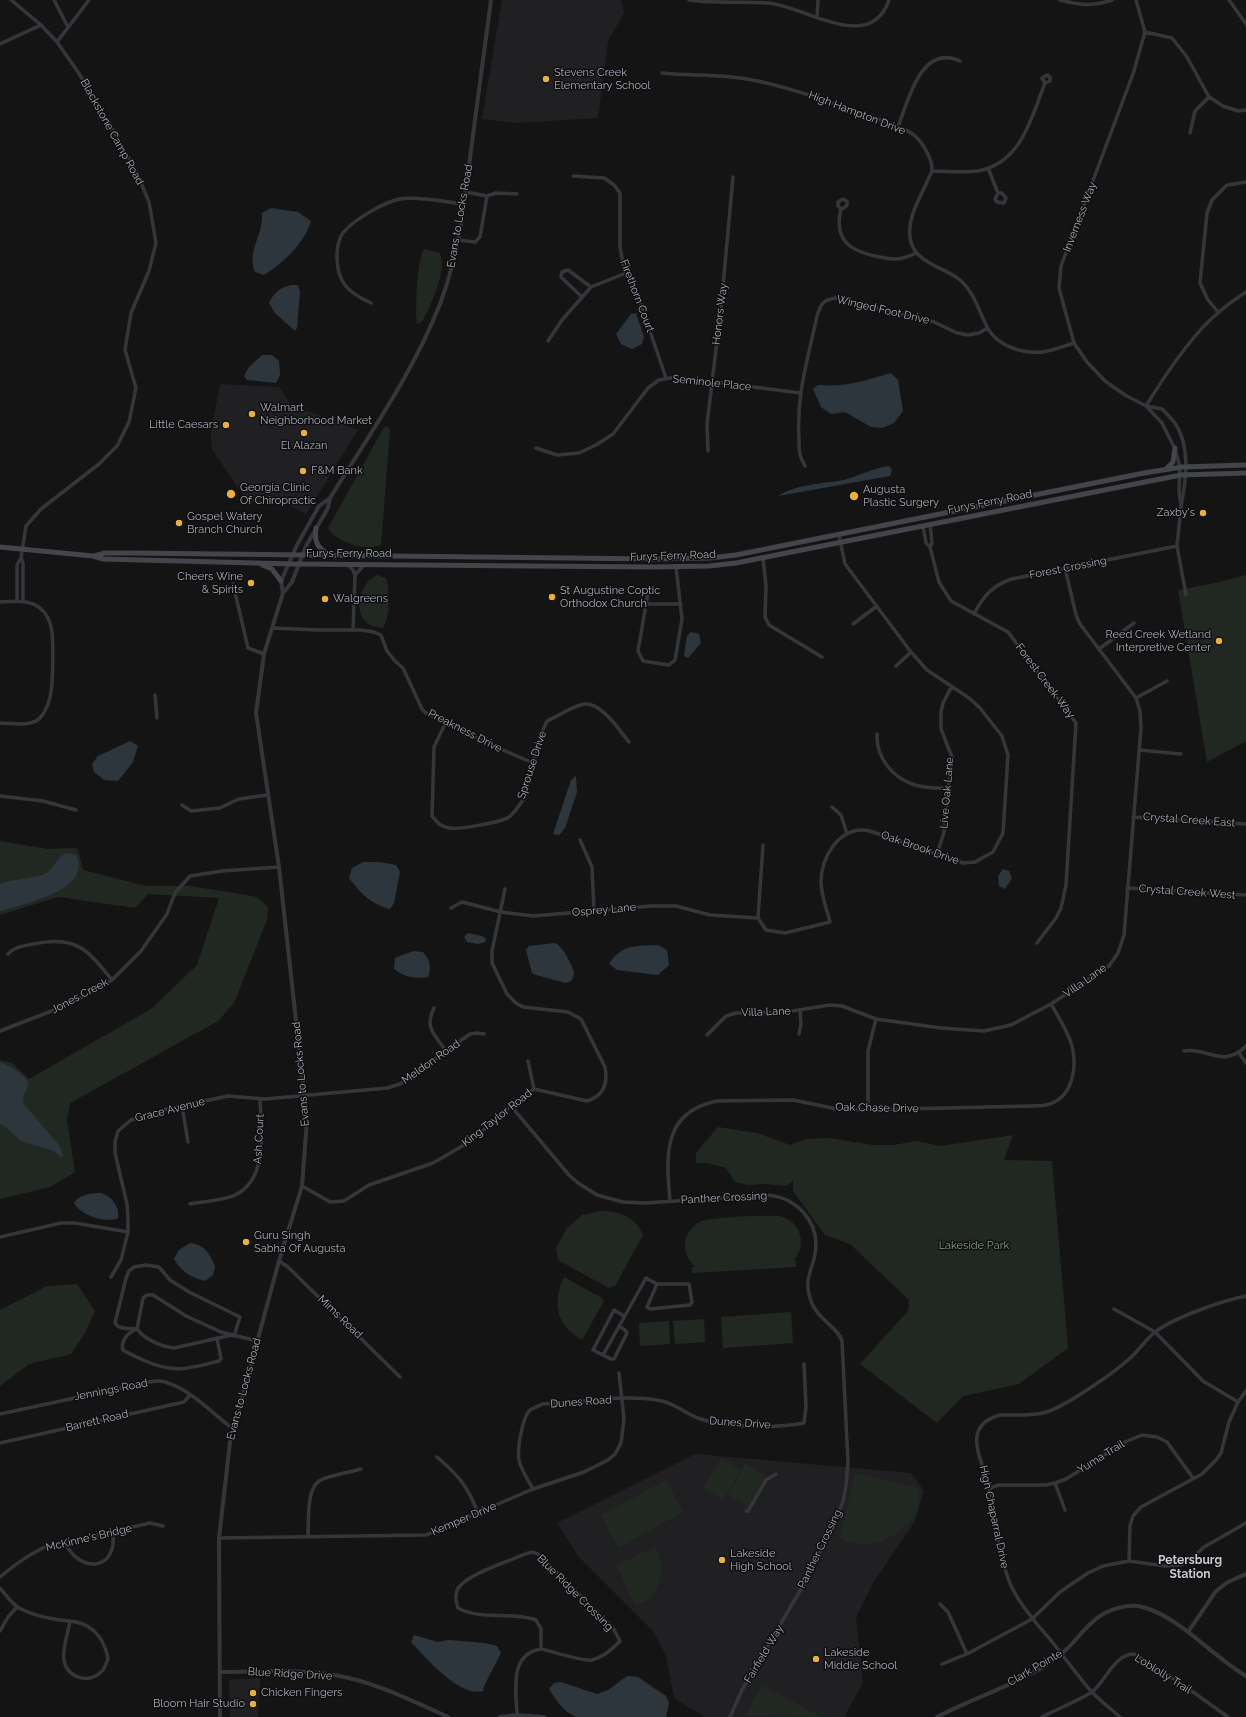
<!DOCTYPE html>
<html>
<head>
<meta charset="utf-8">
<style>
  body { margin:0 }
  canvas { display:block; background:#141415 }
</style>
</head>
<body>
<canvas width="1246" height="1717"></canvas>
<script>
const ctx = document.querySelector('canvas').getContext('2d');
ctx.lineJoin = 'round';
function fillPath(path, color) { ctx.fillStyle = color; ctx.fill(path, 'evenodd'); }
function strokePath(path, color, width, dash) { ctx.strokeStyle = color; ctx.lineWidth = width; ctx.lineCap = dash ? 'butt' : 'round'; ctx.setLineDash(dash || []); ctx.stroke(path); }
function label(font, color, halo, rows, align = 'center') {
  ctx.font = font + ' Raleway,sans-serif'; ctx.lineWidth = 3; ctx.setLineDash([]); ctx.textBaseline = 'middle'; ctx.strokeStyle = halo; ctx.fillStyle = color; for (const [text, x, y, turn = 0] of rows) {
    ctx.save(); ctx.translate(x, y); ctx.rotate((+turn || 0) * Math.PI / 180); ctx.textAlign = isNaN(turn) ? turn : align; if (halo) ctx.strokeText(text, 0, 0); ctx.fillText(text, 0, 0); ctx.restore();
  }
}
const built = new Path2D(`
  M 502,0 L 621,0 L 624,13 L 608,41 L 598,118 L 515,123 L 482,119 Z
  M 220,384 L 279,387 L 291,405 L 358,430 L 306,514 L 286,503 L 252,502 L 243,495 L 212,449 L 211,433 Z
  M 695,1454 L 911,1473 L 924,1491 L 915,1521 L 873,1583 L 856,1617 L 863,1683 L 844,1717 L 705,1717 L 674,1698 L 666,1655 L 653,1631 L 578,1556 L 557,1523 Z
  M 260,1678 L 258,1717 L 230,1717 L 229,1680 Z`);
const green = new Path2D(`
  M 424,249 L 440,253 C 447,272 431,305 422,322 L 417,324 C 415,310 417,259 424,249 Z
  M 387,426 L 390,430 L 381,545 C 365,551 337,543 328,528 L 383,429 Z
  M 378,575 L 387,579 C 389,593 391,615 383,628 C 377,627 371,626 366,622 C 353,609 361,580 378,575 Z
  M 1246,575 L 1246,741 L 1207,762 L 1178,590 L 1215,583 Z
  M 0,841 L 48,849 L 75,848 L 78,849 L 83,870 L 146,886 L 189,886 L 235,893 L 257,897 L 268,907 L 267,920 L 234,1003 L 218,1021 L 70,1103 L 67,1121 L 75,1172 L 50,1187 L 0,1199 L 0,1060 L 12,1063 L 29,1079 L 151,1009 L 197,965 L 219,898 L 148,894 L 135,908 L 58,897 L 0,915 Z
  M 718,1127 L 757,1133 L 790,1145 L 806,1139 L 829,1138 L 873,1145 L 894,1145 L 916,1141 L 941,1146 L 1013,1135 L 1004,1160 L 1052,1161 L 1068,1348 L 1019,1384 L 963,1396 L 937,1423 L 860,1364 L 908,1311 L 909,1300 L 850,1244 L 825,1235 L 793,1191 L 793,1181 L 786,1186 L 766,1184 L 748,1185 L 735,1182 L 726,1168 L 708,1163 L 696,1163 L 696,1153 Z
  M 600,1211 C 619,1211 635,1216 643,1235 L 615,1286 L 609,1288 L 558,1260 L 556,1248 L 567,1228 L 582,1215 Z
  M 779,1216 C 800,1220 808,1244 794,1260 L 796,1260 L 796,1267 L 692,1273 L 692,1267 L 695,1267 C 689,1261 685,1254 685,1245 C 685,1235 692,1225 702,1221 C 713,1217 767,1215 779,1216 Z
  M 564,1277 L 602,1298 L 604,1301 L 582,1340 C 556,1325 552,1303 564,1277 Z
  M 77,1284 L 95,1311 L 85,1333 L 71,1354 L 29,1364 L 0,1386 L 0,1310 L 47,1286 Z
  M 791,1312 L 793,1343 L 723,1348 L 721,1317 Z
  M 704,1319 L 705,1342 L 675,1344 L 673,1321 Z
  M 669,1321 L 670,1344 L 640,1346 L 639,1323 Z
  M 721,1458 L 741,1470 L 723,1500 L 703,1488 Z
  M 745,1464 L 766,1476 L 748,1506 L 728,1495 Z
  M 858,1474 L 919,1488 C 919,1495 919,1503 917,1510 C 906,1537 866,1554 840,1538 L 854,1475 Z
  M 666,1480 L 683,1512 L 618,1548 L 601,1515 Z
  M 655,1547 C 668,1566 660,1602 635,1605 L 616,1565 Z
  M 762,1685 L 822,1717 L 745,1716 Z`);
const water = new Path2D(`
  M 271,208 L 298,212 L 311,221 C 304,244 283,263 264,275 L 255,272 C 248,256 258,241 261,226 C 262,222 262,218 262,213 Z
  M 291,285 L 298,285 L 300,292 L 297,328 L 295,331 L 275,313 L 269,303 C 274,292 280,288 291,285 Z
  M 636,313 L 644,337 L 642,344 L 632,349 L 621,344 L 616,334 L 631,314 Z
  M 262,355 L 272,355 L 279,361 L 280,375 L 276,383 L 247,380 L 244,376 L 249,367 Z
  M 891,373 L 898,380 L 903,411 L 894,423 L 882,428 L 871,427 L 845,412 L 831,414 L 821,407 L 813,389 L 818,385 C 848,387 863,381 891,373 Z
  M 889,466 L 892,470 L 890,476 L 778,496 C 797,484 821,484 844,480 C 859,476 873,468 889,466 Z
  M 691,632 L 699,634 L 701,643 L 688,658 L 684,656 L 687,636 Z
  M 130,741 L 138,746 L 133,762 L 118,781 L 104,780 L 94,772 L 92,764 L 98,756 Z
  M 576,776 L 577,792 L 565,828 L 559,835 L 553,834 L 571,780 Z
  M 66,853 L 76,855 C 94,890 21,905 0,911 L 0,884 C 14,878 29,880 44,874 C 54,870 56,858 66,853 Z
  M 363,862 L 379,862 L 396,865 L 400,872 L 394,903 L 390,909 C 371,904 361,894 349,878 L 352,868 Z
  M 1003,869 L 1009,871 L 1012,878 L 1005,889 L 999,886 L 998,876 Z
  M 468,933 L 482,936 L 486,939 L 485,942 L 478,944 L 467,942 L 464,937 Z
  M 555,943 C 562,945 572,965 574,972 C 574,976 573,978 571,981 L 566,983 L 536,975 L 532,973 L 526,950 L 529,946 Z
  M 658,945 L 667,950 L 669,965 L 658,975 L 617,970 L 609,964 C 622,944 635,946 658,945 Z
  M 413,951 L 423,952 C 430,961 432,966 428,977 C 414,979 405,977 394,969 L 395,958 Z
  M 0,1062 C 7,1065 28,1075 28,1084 C 27,1091 22,1096 23,1103 L 59,1145 L 63,1155 L 62,1158 L 54,1151 L 21,1141 L 7,1128 L 0,1124 Z
  M 101,1193 C 111,1196 120,1206 118,1218 C 106,1224 80,1215 74,1203 C 79,1195 91,1193 101,1193 Z
  M 190,1243 C 205,1245 209,1253 215,1266 L 213,1275 L 205,1281 C 191,1277 181,1272 174,1259 L 179,1250 Z
  M 414,1635 L 438,1642 L 449,1640 L 485,1643 L 497,1646 L 501,1653 L 484,1686 L 483,1691 C 460,1698 425,1657 411,1642 Z
  M 627,1676 L 638,1677 L 666,1696 L 669,1703 L 666,1717 L 576,1717 C 563,1711 556,1700 549,1689 L 554,1683 L 561,1682 L 597,1694 L 608,1690 Z`);
const minor = new Path2D(`
  M 11,0 L 41,25 L 57,42 L 78,72 L 110,125 L 137,173 L 149,202 L 156,243 L 149,271 L 131,313 L 125,350 L 136,388 L 129,422 L 117,446 L 99,464 L 41,509 L 26,526 L 21,558 L 17,565 L 17,601
  M 54,0 L 68,27
  M 689,0 C 715,4 742,1 768,3 C 806,6 870,55 889,0
  M 1060,0 C 1081,5 1090,7 1112,0
  M 1136,0 L 1145,32 L 1133,74 L 1061,266 L 1059,288 L 1074,343 L 1087,362 L 1105,381 L 1125,395 L 1146,406 C 1165,375 1191,335 1219,312 C 1227,305 1237,298 1246,292
  M 1229,0 L 1246,24
  M 817,17 L 818,0
  M 1145,32 L 1172,38 L 1187,57 L 1209,97 L 1223,106 L 1238,111 L 1246,110
  M 57,42 L 89,0
  M 0,44 L 41,25
  M 662,73 C 690,76 719,74 747,79 C 787,86 824,100 862,114 C 877,119 903,126 915,136 C 923,143 933,160 932,171 C 931,174 928,179 927,182 C 919,200 905,222 911,242 C 916,263 946,268 960,280 C 974,292 979,311 987,327 C 997,346 1022,354 1042,352 C 1052,351 1064,346 1074,343
  M 898,127 C 908,101 921,43 960,61
  M 1190,133 L 1195,111 L 1209,97
  M 988,168 L 998,193 L 995,199 L 997,202 L 1004,203 L 1006,198 L 1002,193 L 998,193
  M 932,171 C 947,171 963,173 978,171 C 1021,163 1031,119 1045,83 L 1050,81 L 1050,77 L 1047,75 L 1042,78 L 1045,83
  M 573,176 L 604,178 L 614,185 L 620,193 L 620,247 L 624,269 L 639,299 L 666,378
  M 466,192 L 487,196 L 496,193 L 517,194
  M 841,209 L 838,206 L 838,202 L 843,199 L 847,201 L 847,205 L 844,208 L 841,209 C 834,239 848,250 875,256 C 892,260 900,261 916,253
  M 458,240 L 475,242 L 480,237 L 487,196
  M 582,297 L 561,277 L 562,272 L 568,270 L 591,287
  M 371,303 C 349,293 337,283 337,257 C 337,251 338,242 341,236 C 349,222 384,202 400,199 C 417,196 446,202 464,204
  M 1218,312 L 1208,300 L 1200,283 L 1207,213 L 1212,200 L 1227,185 L 1246,182
  M 548,341 L 562,320 L 591,287 L 626,273
  M 1146,406 L 1162,409 C 1166,413 1171,418 1175,423 C 1191,447 1186,480 1181,507 L 1179,491 L 1180,467 L 1175,449 L 1162,423 Z
  M 536,448 L 557,455 L 579,453 L 596,445 L 613,434 L 648,388 L 659,380 L 676,377 L 800,393
  M 708,451 L 707,424 L 721,308 L 733,177
  M 805,466 C 799,457 799,450 799,439 C 796,395 808,359 817,316 C 821,304 822,300 836,298 L 934,322 L 957,333 L 968,335 L 979,333 L 988,328
  M 1181,507 L 1177,546 L 1186,595
  M 930,524 L 932,543 L 930,547
  M 923,526 L 926,543 L 930,547 L 939,582 L 951,601 L 1008,632 L 1076,723 L 1066,885 L 1061,908 L 1056,918 L 1037,943
  M 21,558 L 23,563 L 23,602
  M 763,558 L 766,586 L 765,617 L 769,625 L 822,657
  M 347,564 L 353,570 L 355,575 L 353,630
  M 355,575 L 365,564
  M 233,584 L 248,648 L 264,654
  M 649,587 L 638,651 L 643,661 L 669,665 L 675,660 L 682,619 L 676,567
  M 0,602 C 14,601 30,599 41,609 C 46,613 50,621 51,627 C 54,639 53,686 50,697 C 49,704 44,714 39,719 C 28,727 12,723 0,723
  M 646,604 L 681,604
  M 974,614 C 983,596 993,585 1012,579 L 1177,546
  M 853,624 L 877,606
  M 272,628 L 319,630 L 361,630 L 374,632 L 381,635 L 387,651 L 395,661 L 403,668 L 422,709 L 426,713 L 496,747 L 533,763
  M 1099,649 L 1134,623
  M 896,666 L 911,652
  M 155,695 L 157,718
  M 1136,698 L 1167,681
  M 446,722 L 434,747 L 432,816 C 436,822 441,827 449,828 C 458,830 502,822 509,817 C 515,812 519,806 523,800 L 542,732 L 547,721 C 557,717 574,705 585,704 C 601,702 620,731 629,742
  M 877,734 C 876,757 892,778 915,785 C 926,788 938,788 949,789
  M 1139,750 L 1181,754
  M 0,796 L 43,801 L 76,810
  M 182,805 L 191,811 L 220,808 L 239,799 L 267,795
  M 832,807 L 841,815 L 847,834
  M 1133,817 L 1246,824
  M 580,840 L 592,867 L 594,911
  M 763,845 L 758,918 L 766,930 L 785,933 L 830,922 C 827,910 821,895 821,882 C 821,859 837,829 864,830 C 868,830 872,832 876,833 L 963,863 L 975,862 L 993,852 L 1003,833 L 1008,755 L 1002,736 L 980,708 L 969,698 L 927,670 L 911,652 L 845,564 L 839,535
  M 937,854 L 944,832 L 952,757 L 941,729 L 941,712 L 943,703 L 951,688
  M 1127,888 L 1246,895
  M 451,908 L 462,902 L 501,912 L 533,916 L 651,906 L 676,906 L 710,915 L 758,918
  M 8,954 C 14,947 23,946 33,944 C 76,935 87,949 112,980
  M 434,1008 C 424,1028 435,1035 446,1051
  M 0,1031 L 49,1012 L 87,995 L 112,980 L 141,951 L 167,914 L 175,893 L 190,876 L 222,871 L 279,867
  M 799,1034 L 801,1024 L 800,1010
  M 707,1035 L 726,1016 L 736,1013 L 786,1012 L 830,1005 L 842,1006 L 876,1019 L 941,1028 L 984,1031 L 1011,1025 L 1051,1004 L 1109,966 L 1118,953 L 1124,935 L 1141,728 L 1140,711 L 1136,698 L 1080,624 L 1076,615 L 1065,568
  M 1184,1051 C 1207,1047 1224,1069 1246,1046
  M 1238,1052 L 1246,1063
  M 528,1061 L 534,1089
  M 182,1106 L 188,1142
  M 511,1106 L 569,1175 L 578,1183 L 597,1195 L 623,1202 L 646,1203 L 762,1195 C 794,1194 821,1221 815,1254 C 812,1271 804,1279 810,1298 C 816,1320 838,1326 842,1341 L 848,1462 L 846,1486 L 843,1502 L 808,1577 L 742,1690 L 730,1717
  M 868,1110 L 868,1051 L 876,1019
  M 302,1186 L 330,1202 L 344,1201 L 369,1185 L 433,1163 L 471,1141 L 520,1098 L 534,1089 L 587,1101 C 604,1096 608,1083 605,1067 L 581,1019 L 568,1012 L 523,1007 L 516,1003 L 507,994 L 492,963 L 492,951 L 505,889
  M 670,1201 C 666,1156 662,1112 717,1101 L 793,1100 L 837,1109 L 860,1110 L 1031,1106 C 1037,1106 1044,1106 1050,1104 C 1075,1095 1078,1062 1070,1040 C 1065,1027 1058,1016 1051,1004
  M 190,1204 C 201,1202 226,1200 235,1195 C 269,1179 261,1129 260,1099
  M 0,1237 L 61,1223 L 75,1223 L 128,1232
  M 279,1261 L 288,1267 L 400,1377
  M 111,1277 L 121,1260 L 128,1232 L 128,1220 L 127,1204 L 115,1153 L 115,1142 L 118,1131 L 131,1120 L 171,1108 L 228,1096 L 265,1099 L 387,1088 L 400,1084 L 470,1034 L 477,1033 L 484,1034
  M 1114,1309 L 1155,1332 L 1203,1381 L 1238,1402
  M 619,1326 L 625,1330 L 627,1333 L 614,1359 L 611,1359 L 593,1350 L 614,1310 L 624,1316
  M 136,1329 C 128,1333 120,1341 123,1350 C 129,1354 137,1357 143,1360 C 174,1374 187,1369 219,1361 L 221,1359 L 217,1338
  M 137,1329 C 130,1328 119,1330 115,1323 L 126,1278 L 129,1271 L 134,1267 L 146,1265 L 159,1267 L 170,1280 L 189,1292 L 240,1317 L 234,1336
  M 232,1335 L 174,1348 C 162,1347 144,1339 137,1329 L 143,1298 L 147,1295 L 153,1295 L 186,1316 L 221,1332 L 257,1341
  M 603,1355 L 646,1278 L 657,1284 L 647,1307 L 650,1309 L 690,1305 L 692,1302 L 689,1284 L 657,1284
  M 0,1414 L 149,1382 C 154,1381 160,1380 165,1382 C 190,1389 212,1413 233,1429
  M 0,1443 L 184,1402 L 190,1395
  M 437,1457 C 459,1476 467,1485 478,1513
  M 1055,1483 L 1065,1510
  M 990,1488 L 999,1485 L 1046,1485 L 1055,1483 L 1066,1479 L 1125,1442 L 1142,1435 L 1157,1437 L 1167,1442 L 1193,1478
  M 533,1489 C 528,1480 521,1470 519,1460 C 517,1449 522,1420 529,1411 C 532,1408 539,1406 543,1404 C 581,1403 625,1393 662,1401 C 676,1404 687,1415 701,1419 C 725,1428 779,1428 804,1423 L 806,1407 L 804,1364
  M 746,1511 L 748,1511 L 766,1480 L 776,1474
  M 308,1536 C 309,1522 306,1490 319,1481 C 326,1476 351,1472 361,1469
  M 219,1538 L 426,1535 L 533,1489 L 584,1472 L 608,1460 L 615,1454 L 621,1443 L 624,1419 L 619,1373
  M 65,1543 C 68,1548 72,1555 77,1558 C 90,1568 107,1566 112,1549 C 114,1544 113,1538 113,1533
  M 533,1552 L 538,1554 L 613,1628 L 620,1641 C 613,1649 603,1657 592,1660 C 583,1662 552,1651 541,1649 L 541,1629 L 536,1620 C 511,1611 482,1621 458,1608 C 456,1601 454,1594 459,1587 C 469,1574 511,1560 528,1553 Z
  M 1129,1561 L 1130,1526 L 1133,1516 L 1141,1507 L 1202,1474 L 1216,1460 L 1221,1453 L 1229,1422 L 1238,1402 L 1246,1391
  M 0,1577 C 14,1565 28,1555 45,1547 L 150,1523 L 163,1526
  M 0,1588 C 5,1594 12,1604 19,1608 C 32,1615 46,1618 60,1620 C 65,1621 71,1621 76,1622 C 95,1626 105,1641 108,1659 C 106,1663 105,1669 101,1672 C 88,1684 68,1678 64,1661 C 62,1648 68,1634 70,1621
  M 940,1604 L 948,1612 L 967,1654
  M 0,1631 L 8,1617 L 17,1607
  M 942,1664 L 967,1654 L 1032,1619 L 1060,1592 L 1088,1573 L 1103,1566 L 1129,1561 L 1165,1566 L 1181,1565 L 1191,1559 L 1204,1547 L 1246,1523
  M 517,1715 C 516,1690 509,1654 541,1649
  M 1042,1717 C 1055,1710 1080,1700 1092,1692 C 1106,1681 1114,1654 1134,1654 L 1176,1680 L 1228,1717
  M 1120,1717 C 1110,1708 1099,1700 1091,1691 C 1077,1675 1066,1659 1053,1643 C 1038,1625 1015,1600 1008,1578 C 1001,1559 997,1539 994,1519 C 993,1508 992,1496 989,1486 C 982,1459 960,1426 1000,1415 C 1014,1415 1029,1416 1043,1413 C 1062,1409 1112,1374 1128,1360 C 1138,1352 1145,1340 1155,1332 C 1175,1317 1222,1301 1246,1296`);
const tertiary = new Path2D(`
  M 330,498 C 369,435 413,373 440,304 C 459,254 465,202 471,150 C 478,100 484,50 491,0
  M 1188,1632 L 1216,1591 L 1228,1582 L 1246,1574
  M 221,1672 C 256,1672 293,1669 328,1674 C 371,1680 409,1699 448,1717
  M 220,1717 L 219,1538 L 230,1442 L 279,1261 L 302,1186 L 307,1120 L 279,867 L 256,713 L 264,654 L 283,593 L 292,582 L 306,546 L 328,508 L 330,498 L 319,506 L 297,545 L 281,581 L 283,593
  M 500,1717 L 517,1715 L 544,1717
  M 937,1717 C 975,1697 1019,1684 1054,1660 C 1074,1647 1084,1624 1105,1613 C 1118,1607 1132,1603 1146,1608 C 1183,1620 1212,1656 1246,1676`);
const secondary = new Path2D(`
  M 1166,469 L 1173,462 L 1175,448
  M 316,528 C 314,542 317,547 328,554
  M 0,547 L 93,556 L 103,559 L 293,564 L 652,567 L 709,566 L 736,563 L 1145,482 L 1181,475 L 1246,473
  M 94,556 L 105,553 L 132,553 L 654,559 L 710,558 L 736,555 L 1144,473 L 1182,467 L 1246,465
  M 262,565 L 272,569 L 281,581`);
const markers = [
  [546,79,4,"#eab037"],
  [252,414,4,"#eab037"],
  [226,425,4,"#eab037"],
  [304,433,4,"#eab037"],
  [303,471,4,"#eab037"],
  [231,494,5,"#eab037"],
  [854,496,5,"#eab037"],
  [1203,513,4,"#eab037"],
  [179,523,4,"#eab037"],
  [251,583,4,"#eab037"],
  [552,597,4,"#eab037"],
  [325,599,4,"#eab037"],
  [1219,641,4,"#eab037"],
  [246,1242,4,"#eab037"],
  [722,1560,4,"#eab037"],
  [816,1659,4,"#eab037"],
  [253,1693,4,"#eab037"],
  [253,1704,4,"#eab037"]
];
const poiNames = [
  ["Stevens Creek",554,73],
  ["Elementary School",554,86],
  ["Walmart",260,408],
  ["Neighborhood Market",260,421],
  ["Little Caesars",218,425,"right"],
  ["El Alazan",304,446,"center"],
  ["F&M Bank",311,471],
  ["Georgia Clinic",240,488],
  ["Of Chiropractic",240,501],
  ["Augusta",863,490],
  ["Plastic Surgery",863,503],
  ["Zaxby's",1195,513,"right"],
  ["Gospel Watery",187,517],
  ["Branch Church",187,530],
  ["Cheers Wine",243,577,"right"],
  ["& Spirits",243,590,"right"],
  ["St Augustine Coptic",560,591],
  ["Orthodox Church",560,604],
  ["Walgreens",333,599],
  ["Reed Creek Wetland",1211,635,"right"],
  ["Interpretive Center",1211,648,"right"],
  ["Guru Singh",254,1236],
  ["Sabha Of Augusta",254,1249],
  ["Lakeside",730,1554],
  ["High School",730,1567],
  ["Lakeside",824,1653],
  ["Middle School",824,1666],
  ["Chicken Fingers",261,1693],
  ["Bloom Hair Studio",245,1704,"right"]
];
const streetNames = [
  ["High Hampton Drive",857,113,21],
  ["Blackstone Camp Road",112,132,61],
  ["Evans to Locks Road",460,216,-80],
  ["Inverness Way",1080,217,-69],
  ["Firethorn Court",637,296,69],
  ["Winged Foot Drive",883,310,13],
  ["Honors Way",720,314,-83],
  ["Seminole Place",712,383,6],
  ["Furys Ferry Road",990,502,-11],
  ["Furys Ferry Road",349,554],
  ["Furys Ferry Road",673,556,-2],
  ["Forest Crossing",1068,568,-11],
  ["Forest Creek Way",1045,681,53],
  ["Preakness Drive",465,731,27],
  ["Sprouse Drive",532,765,-72],
  ["Live Oak Lane",947,793,-85],
  ["Crystal Creek East",1189,820,4],
  ["Oak Brook Drive",920,848,19],
  ["Crystal Creek West",1187,892,4],
  ["Osprey Lane",604,910,-5],
  ["Villa Lane",1085,981,-35],
  ["Jones Creek",80,996,-28],
  ["Villa Lane",766,1012,-2],
  ["Meldon Road",431,1062,-35],
  ["Evans to Locks Road",301,1074,-95],
  ["Oak Chase Drive",877,1108,1],
  ["Grace Avenue",170,1110,-14],
  ["King Taylor Road",497,1118,-38],
  ["Ash Court",259,1139,-87],
  ["Panther Crossing",724,1198,-3],
  ["Mims Road",340,1317,44],
  ["Evans to Locks Road",244,1389,-75],
  ["Jennings Road",111,1390,-11],
  ["Dunes Road",581,1402,-4],
  ["Barrett Road",97,1421,-13],
  ["Dunes Drive",740,1423,4],
  ["Yuma Trail",1101,1457,-32],
  ["High Chaparral Drive",994,1517,78],
  ["Kemper Drive",464,1519,-23],
  ["McKinne's Bridge",89,1538,-13],
  ["Panther Crossing",820,1549,-64],
  ["Blue Ridge Crossing",575,1593,45],
  ["Fairfield Way",764,1654,-59],
  ["Clark Pointe",1035,1668,-30],
  ["Blue Ridge Drive",290,1674,3],
  ["Loblolly Trail",1163,1674,32]
];
const parkNames = [
  ["Lakeside Park",974,1246]
];
const neighbourhoodNames = [
  ["Petersburg",1190,1560],
  ["Station",1190,1574]
];
fillPath(built, '#202022');
fillPath(green, '#202821');
fillPath(water, '#2d363d');
strokePath(minor, '#35363a', 3.5);
strokePath(tertiary, '#35363a', 4);
strokePath(secondary, '#43454a', 5);
for (const [x, y, r, color] of markers) { const dot = new Path2D(); dot.arc(x, y, r, 0, 2 * Math.PI); ctx.fillStyle = color; ctx.fill(dot); strokePath(dot, '#0f0f10', 1.5); }
label('11px', '#a6aab5', '#0f0f10', poiNames, 'left');
label('11px', '#a6aab5', '#0f0f10', streetNames);
label('11px', '#7d9f80', '#0f0f10', parkNames);
label('bold 12px', '#c7c9d1', '#0f0f10', neighbourhoodNames);
</script>
</body>
</html>
